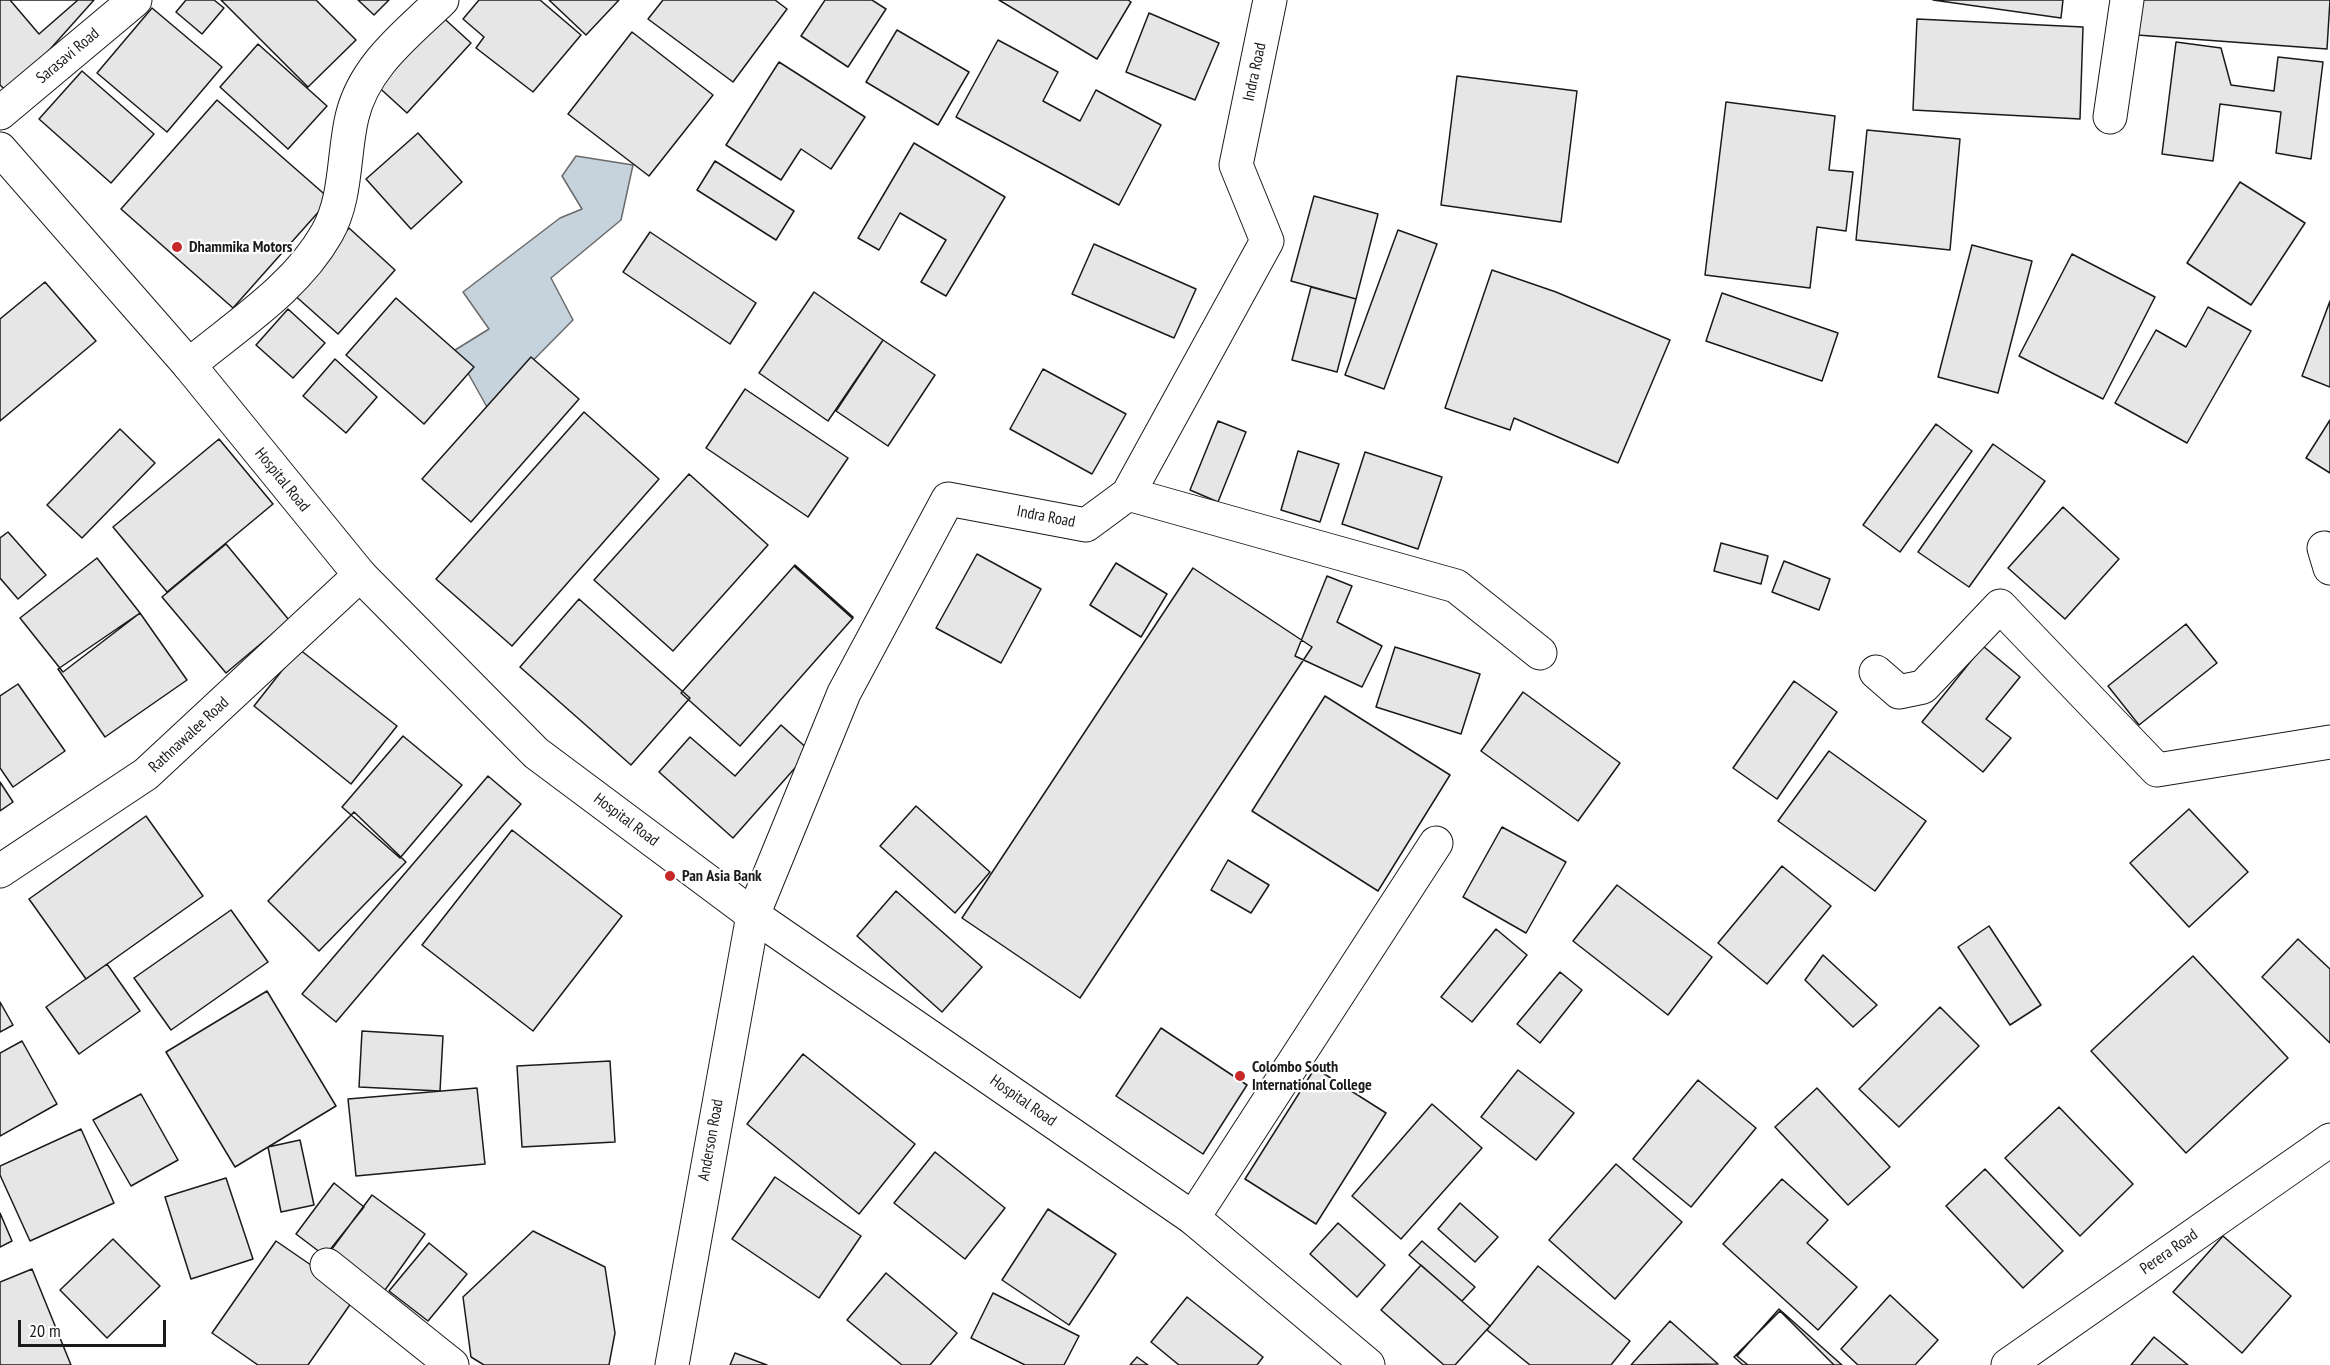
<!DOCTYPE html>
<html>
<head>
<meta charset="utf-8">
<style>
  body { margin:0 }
  #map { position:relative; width:2330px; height:1365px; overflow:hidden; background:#fff; font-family:"PT Sans Narrow",sans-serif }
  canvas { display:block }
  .scale { position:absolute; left:18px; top:1320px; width:148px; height:27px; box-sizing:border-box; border:3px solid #1a1a1a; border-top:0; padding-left:8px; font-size:18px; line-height:21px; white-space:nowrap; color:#1a1a1a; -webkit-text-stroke:4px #fff; paint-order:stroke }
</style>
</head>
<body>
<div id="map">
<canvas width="2330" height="1365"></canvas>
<div class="scale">20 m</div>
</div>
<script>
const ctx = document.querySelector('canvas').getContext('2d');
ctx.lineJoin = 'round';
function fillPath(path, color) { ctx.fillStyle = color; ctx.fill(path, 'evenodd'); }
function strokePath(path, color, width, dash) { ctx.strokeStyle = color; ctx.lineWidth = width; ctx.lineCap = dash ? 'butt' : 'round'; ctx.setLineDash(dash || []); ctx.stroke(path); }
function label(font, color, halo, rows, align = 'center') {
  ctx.font = font + ' "PT Sans Narrow",sans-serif'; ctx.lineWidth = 4.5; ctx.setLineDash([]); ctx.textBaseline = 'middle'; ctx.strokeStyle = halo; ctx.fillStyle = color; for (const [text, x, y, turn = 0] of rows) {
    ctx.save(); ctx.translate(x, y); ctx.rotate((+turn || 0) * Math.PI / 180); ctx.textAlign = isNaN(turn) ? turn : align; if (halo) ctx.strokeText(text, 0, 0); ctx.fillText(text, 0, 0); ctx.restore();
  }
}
const water = new Path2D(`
  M 576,156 L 633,165 L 621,220 L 551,278 L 573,320 L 487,407 L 455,350 L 489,329 L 463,292 L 560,218 L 582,209 L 562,176 Z`);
const building = new Path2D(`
  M 0,0 L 94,0 L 10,94 L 0,85 Z
  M 10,0 L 78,0 L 39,34 Z
  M 186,0 L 214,0 L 224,8 L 202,34 L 176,12 Z
  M 221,0 L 316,0 L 356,40 L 308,87 Z
  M 358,0 L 389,0 L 374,15 Z
  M 479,0 L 540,0 L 581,35 L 533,92 L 476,48 L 484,37 L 463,19 Z
  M 549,0 L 619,0 L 586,35 Z
  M 663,0 L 775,0 L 787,9 L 733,82 L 648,19 Z
  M 825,0 L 872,0 L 886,9 L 848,67 L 801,36 Z
  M 999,0 L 1128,0 L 1131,2 L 1097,59 Z
  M 1933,0 L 2063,0 L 2061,18 Z
  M 2139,0 L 2330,0 L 2327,49 L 2137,35 Z
  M 152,8 L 222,67 L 167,132 L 97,73 Z
  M 437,12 L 471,43 L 407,113 L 373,82 Z
  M 1149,13 L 1219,43 L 1195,100 L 1126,72 Z
  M 1917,19 L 2083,27 L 2080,119 L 1913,110 Z
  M 897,30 L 969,72 L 938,125 L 866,82 Z
  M 632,32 L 713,95 L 649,176 L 568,114 Z
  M 998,40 L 1058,72 L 1043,101 L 1080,121 L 1096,90 L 1161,125 L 1119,205 L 956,117 Z
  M 2176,42 L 2221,48 L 2231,85 L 2274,91 L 2278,57 L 2323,62 L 2311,159 L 2276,153 L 2281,112 L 2220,104 L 2213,161 L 2162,154 Z
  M 258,44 L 327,106 L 288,149 L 220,87 Z
  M 779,62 L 865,117 L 831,169 L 801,149 L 781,180 L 726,145 Z
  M 82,71 L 154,134 L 111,183 L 39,119 Z
  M 1457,76 L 1577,91 L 1561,222 L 1441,205 Z
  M 217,100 L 330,199 L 233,308 L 121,209 Z
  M 1726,102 L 1835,116 L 1829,170 L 1853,172 L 1846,231 L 1817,227 L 1810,288 L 1705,275 Z
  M 1867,130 L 1960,139 L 1950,250 L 1856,240 Z
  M 418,133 L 462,182 L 411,229 L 366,179 Z
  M 914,143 L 1005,197 L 946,296 L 921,282 L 946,240 L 900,213 L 879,250 L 858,238 Z
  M 715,161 L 794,211 L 776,240 L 697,190 Z
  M 2240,182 L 2305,223 L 2251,305 L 2187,263 Z
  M 1314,196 L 1378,214 L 1356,299 L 1291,281 Z
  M 349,228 L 395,270 L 338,334 L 292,293 Z
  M 1398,230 L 1437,244 L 1384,389 L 1345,375 Z
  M 650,232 L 756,303 L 730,344 L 623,272 Z
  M 1094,244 L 1196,289 L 1174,338 L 1072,294 Z
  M 1972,245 L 2032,261 L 1998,393 L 1938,377 Z
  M 2072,254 L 2155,297 L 2103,399 L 2019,356 Z
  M 1492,270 L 1556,292 L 1670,340 L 1618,463 L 1514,418 L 1510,430 L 1445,408 Z
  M 45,282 L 96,341 L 0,421 L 0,319 Z
  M 1311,287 L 1356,299 L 1337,372 L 1292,360 Z
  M 814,292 L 883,340 L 828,421 L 759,373 Z
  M 1722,293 L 1838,333 L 1822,381 L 1706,341 Z
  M 396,298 L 474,367 L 424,424 L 346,355 Z
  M 2330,301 L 2330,387 L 2302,376 Z
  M 2208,307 L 2251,331 L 2187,443 L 2115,403 L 2156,330 L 2186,347 Z
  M 288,309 L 325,343 L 293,378 L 256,345 Z
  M 883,340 L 935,375 L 888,446 L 836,411 Z
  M 531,357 L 579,399 L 471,522 L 422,479 Z
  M 335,359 L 377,397 L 346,433 L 303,396 Z
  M 1043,369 L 1126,414 L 1092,474 L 1010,429 Z
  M 745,389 L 848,458 L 808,517 L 706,448 Z
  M 584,412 L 659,479 L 512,646 L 436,579 Z
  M 2330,420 L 2330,473 L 2306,458 Z
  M 1218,421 L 1246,432 L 1218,502 L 1190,490 Z
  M 1936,424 L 1972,451 L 1900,552 L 1863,525 Z
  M 120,429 L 155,463 L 82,538 L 47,505 Z
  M 219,439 L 273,504 L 167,592 L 113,527 Z
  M 1993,444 L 2045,481 L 1969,587 L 1918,552 Z
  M 1298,451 L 1339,464 L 1320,522 L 1281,510 Z
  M 1365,452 L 1442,477 L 1418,549 L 1342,524 Z
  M 689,474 L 768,545 L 673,651 L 594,580 Z
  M 2063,507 L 2119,559 L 2065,619 L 2008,568 Z
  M 8,532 L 46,575 L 18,599 L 0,578 L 0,538 Z
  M 1721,543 L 1768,556 L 1761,584 L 1714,571 Z
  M 226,544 L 289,620 L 226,673 L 162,597 Z
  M 977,554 L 1041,589 L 1001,663 L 936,628 Z
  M 97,558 L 140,613 L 63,672 L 20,618 Z
  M 1784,561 L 1830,579 L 1819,610 L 1772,592 Z
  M 1116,563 L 1167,594 L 1141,637 L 1090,605 Z
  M 795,565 L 853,618 L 740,746 L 681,693 Z
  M 795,565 L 853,617 L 852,618 L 794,566 Z
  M 1193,568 L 1312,647 L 1080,998 L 962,918 Z
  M 1327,576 L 1352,586 L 1337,622 L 1382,646 L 1362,687 L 1295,656 Z
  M 579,599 L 690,698 L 631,765 L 520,667 Z
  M 140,613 L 187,680 L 105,737 L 58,669 Z
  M 2186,624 L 2217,663 L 2139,725 L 2108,686 Z
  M 1983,646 L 2020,677 L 1986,719 L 2011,738 L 1983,772 L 1922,722 Z
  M 1395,647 L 1480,674 L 1461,734 L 1376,707 Z
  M 299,649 L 397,726 L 351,784 L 254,706 Z
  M 1794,681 L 1837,712 L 1777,799 L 1733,768 Z
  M 18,684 L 65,751 L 13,787 L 0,768 L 0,696 Z
  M 1523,692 L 1620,763 L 1578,821 L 1481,751 Z
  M 1325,696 L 1450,775 L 1378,891 L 1252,811 Z
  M 781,725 L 810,751 L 733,838 L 659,772 L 690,737 L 735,776 Z
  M 403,736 L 462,785 L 400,858 L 342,807 Z
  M 1829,751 L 1926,821 L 1875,891 L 1778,821 Z
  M 488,776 L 521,804 L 336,1022 L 302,994 Z
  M 0,782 L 13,802 L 0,811 Z
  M 916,806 L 990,872 L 955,913 L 880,846 Z
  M 2189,809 L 2248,872 L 2189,927 L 2130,863 Z
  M 354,812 L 406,862 L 319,951 L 268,901 Z
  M 146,816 L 203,896 L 86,979 L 29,899 Z
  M 1502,827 L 1566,862 L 1526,933 L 1463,897 Z
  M 512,830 L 622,916 L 533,1031 L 422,945 Z
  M 1228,860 L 1269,885 L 1251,913 L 1211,890 Z
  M 1782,866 L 1831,906 L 1767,984 L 1718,943 Z
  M 1617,885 L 1712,957 L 1668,1015 L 1573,941 Z
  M 896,891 L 982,967 L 942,1012 L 857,936 Z
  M 231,910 L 268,962 L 171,1030 L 134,978 Z
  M 1989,926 L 2041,1005 L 2010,1025 L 1958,947 Z
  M 1496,929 L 1527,955 L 1472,1022 L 1441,997 Z
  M 2298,939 L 2330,969 L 2330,1043 L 2262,977 Z
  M 1823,955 L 1877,1005 L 1853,1027 L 1805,980 Z
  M 2193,956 L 2288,1058 L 2186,1153 L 2091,1051 Z
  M 107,964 L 140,1011 L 79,1054 L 46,1007 Z
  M 1560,972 L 1582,990 L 1540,1043 L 1517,1024 Z
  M 267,991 L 336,1106 L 235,1167 L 166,1052 Z
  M 0,1002 L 13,1025 L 0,1032 Z
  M 1940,1007 L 1979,1046 L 1899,1127 L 1859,1089 Z
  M 1161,1028 L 1247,1085 L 1203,1154 L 1116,1096 Z
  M 362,1031 L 443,1036 L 440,1091 L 359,1087 Z
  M 22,1041 L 57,1104 L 0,1136 L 0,1053 Z
  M 803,1054 L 915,1144 L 859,1214 L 747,1124 Z
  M 610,1061 L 615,1142 L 522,1147 L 517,1066 Z
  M 1315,1068 L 1386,1113 L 1316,1224 L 1245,1179 Z
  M 1518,1070 L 1574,1113 L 1536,1160 L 1481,1117 Z
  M 1698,1080 L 1756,1128 L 1691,1207 L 1633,1159 Z
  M 477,1088 L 485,1164 L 356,1176 L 348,1099 Z
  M 1817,1088 L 1890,1167 L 1848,1205 L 1775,1127 Z
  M 141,1094 L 178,1160 L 131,1186 L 93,1120 Z
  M 1432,1104 L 1482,1148 L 1401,1239 L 1352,1196 Z
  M 2059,1107 L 2133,1184 L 2080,1236 L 2005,1158 Z
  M 81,1129 L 114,1203 L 30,1241 L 0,1175 L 0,1166 Z
  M 300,1140 L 314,1205 L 281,1212 L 268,1147 Z
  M 935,1152 L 1005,1208 L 965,1259 L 894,1203 Z
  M 1616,1164 L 1682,1222 L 1615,1299 L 1549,1240 Z
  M 1985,1169 L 2063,1251 L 2023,1288 L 1946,1206 Z
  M 775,1177 L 861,1236 L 819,1298 L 732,1239 Z
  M 226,1178 L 253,1259 L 191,1279 L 165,1197 Z
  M 1782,1179 L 1828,1220 L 1807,1243 L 1857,1287 L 1818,1330 L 1723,1244 Z
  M 334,1183 L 364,1207 L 325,1256 L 296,1234 Z
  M 372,1195 L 425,1234 L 380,1297 L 326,1257 Z
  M 1460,1203 L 1498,1237 L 1475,1262 L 1438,1229 Z
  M 1048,1209 L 1116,1254 L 1069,1325 L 1002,1280 Z
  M 0,1213 L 12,1241 L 0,1247 Z
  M 1338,1223 L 1385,1265 L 1357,1297 L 1310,1254 Z
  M 533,1231 L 605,1267 L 615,1333 L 609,1365 L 484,1365 L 471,1357 L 463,1297 Z
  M 2223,1236 L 2291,1296 L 2242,1353 L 2173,1292 Z
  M 113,1239 L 160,1286 L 107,1338 L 60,1290 Z
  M 276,1241 L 356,1296 L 308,1365 L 258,1365 L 212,1333 Z
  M 1422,1241 L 1475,1287 L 1462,1301 L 1409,1255 Z
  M 429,1243 L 467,1274 L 428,1321 L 389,1291 Z
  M 1421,1265 L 1490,1326 L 1455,1365 L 1444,1365 L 1381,1310 Z
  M 1538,1266 L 1630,1341 L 1611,1365 L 1530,1365 L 1487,1330 Z
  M 32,1269 L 71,1365 L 0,1365 L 0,1282 Z
  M 886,1273 L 957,1333 L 930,1365 L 902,1365 L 847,1320 Z
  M 993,1293 L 1079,1336 L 1064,1365 L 1025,1365 L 971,1338 Z
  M 1890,1295 L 1938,1340 L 1915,1365 L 1858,1365 L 1841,1349 Z
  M 1187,1297 L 1263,1357 L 1257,1365 L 1179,1365 L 1151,1342 Z
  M 1779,1309 L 1842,1365 L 1748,1365 L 1737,1356 Z
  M 1780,1311 L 1834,1365 L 1743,1365 L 1734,1357 Z
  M 1670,1321 L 1718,1364 L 1631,1365 Z
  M 2154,1337 L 2188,1365 L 2131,1365 Z
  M 735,1353 L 767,1365 L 730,1365 Z
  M 1137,1357 L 1148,1365 L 1130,1365 Z`);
const minor = new Path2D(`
  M 0,113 L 135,0
  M 2110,117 L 2127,0
  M 189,365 C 237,325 296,288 327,233 C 347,198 343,155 352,117 C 364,66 406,35 442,0
  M 1128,494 L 1456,586 L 1540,653
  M 2324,548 L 2330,568
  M 1876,672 L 1899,692 L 1923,687 L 2000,606 L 2157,770 L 2330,742
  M 0,871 L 146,774 L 360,575
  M 1193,1218 L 1436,843
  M 327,1265 L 452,1365
  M 2008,1365 L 2330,1140`);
const tertiary = new Path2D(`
  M 753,915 L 844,693 L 948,499 L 1086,525 L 1128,494 L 1267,241 L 1236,165 L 1270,0`);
const secondary = new Path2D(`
  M 672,1365 L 753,915`);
const primary = new Path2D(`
  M 0,149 L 189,365 L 360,575 L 536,753 L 753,915 L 1193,1218 L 1368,1365`);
const markers = [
  [177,247,6,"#c62828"],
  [670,876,6,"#c62828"],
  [1240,1076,6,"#c62828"]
];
const streetNames = [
  ["Sarasavi Road",68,56,-40],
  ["Indra Road",1255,72,-78],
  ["Hospital Road",282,480,51],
  ["Indra Road",1046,517,11],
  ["Rathnawalee Road",189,735,-43],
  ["Hospital Road",626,820,37],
  ["Hospital Road",1023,1101,35],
  ["Anderson Road",711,1140,-80],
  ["Perera Road",2169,1252,-35]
];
const poiNames = [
  ["Dhammika Motors",189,247],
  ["Pan Asia Bank",682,876],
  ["Colombo South",1252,1067],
  ["International College",1252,1085]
];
fillPath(water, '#c6d2dc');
strokePath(water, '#6a6a6a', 1.5);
fillPath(building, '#e6e6e6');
strokePath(building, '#1a1a1a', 1.5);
strokePath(minor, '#1a1a1a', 35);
strokePath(tertiary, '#1a1a1a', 35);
strokePath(secondary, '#1a1a1a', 35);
strokePath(primary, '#1a1a1a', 35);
strokePath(minor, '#fff', 33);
strokePath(tertiary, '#fff', 33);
strokePath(secondary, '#fff', 33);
strokePath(primary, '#fff', 33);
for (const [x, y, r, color] of markers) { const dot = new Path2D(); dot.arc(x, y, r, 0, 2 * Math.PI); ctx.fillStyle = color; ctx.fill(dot); strokePath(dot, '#fff', 2); }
label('16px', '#1a1a1a', '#fff', streetNames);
label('bold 16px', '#1a1a1a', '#fff', poiNames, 'left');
</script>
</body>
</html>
